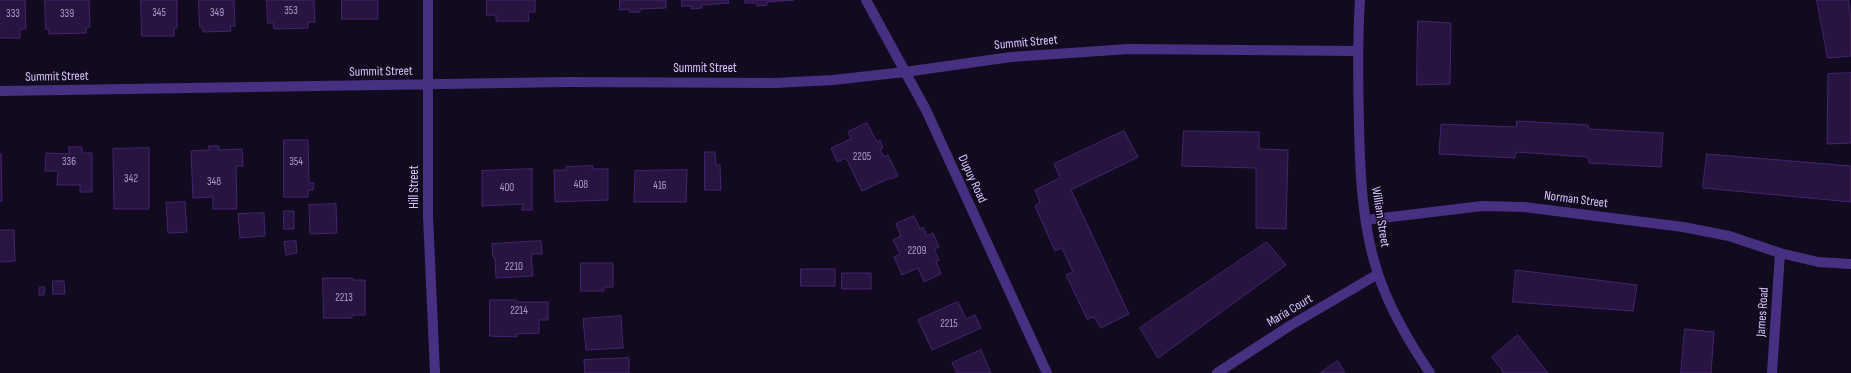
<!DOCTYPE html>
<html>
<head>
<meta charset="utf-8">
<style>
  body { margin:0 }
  canvas { display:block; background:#120a1e }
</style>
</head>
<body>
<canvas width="1851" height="373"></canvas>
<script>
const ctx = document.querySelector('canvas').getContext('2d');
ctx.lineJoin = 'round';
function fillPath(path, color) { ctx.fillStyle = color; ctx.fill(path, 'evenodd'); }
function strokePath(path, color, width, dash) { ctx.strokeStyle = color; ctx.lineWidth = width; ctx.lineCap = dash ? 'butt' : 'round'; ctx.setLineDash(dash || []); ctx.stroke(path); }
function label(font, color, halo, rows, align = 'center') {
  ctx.font = font + ' "Sofia Sans Condensed",sans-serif'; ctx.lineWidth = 3; ctx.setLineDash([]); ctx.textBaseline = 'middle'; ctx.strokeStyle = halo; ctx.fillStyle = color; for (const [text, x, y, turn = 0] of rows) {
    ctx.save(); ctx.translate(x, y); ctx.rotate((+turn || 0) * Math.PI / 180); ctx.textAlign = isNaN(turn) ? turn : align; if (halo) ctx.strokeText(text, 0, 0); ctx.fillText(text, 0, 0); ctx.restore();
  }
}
const building = new Path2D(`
  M 0,0 L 25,0 L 26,29 L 20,29 L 20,38 L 0,38 Z
  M 45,0 L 89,0 L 90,27 L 86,28 L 86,33 L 49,34 L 48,29 L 46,29 Z
  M 141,0 L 177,0 L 177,28 L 174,28 L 174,36 L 142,36 Z
  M 199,0 L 234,0 L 235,26 L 230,26 L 231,31 L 203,32 L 203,27 L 200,27 Z
  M 267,0 L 314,0 L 315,22 L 308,22 L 308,28 L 274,29 L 273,23 L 268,23 Z
  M 342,0 L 378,0 L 378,19 L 342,19 Z
  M 487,0 L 535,0 L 535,12 L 528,12 L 529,21 L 496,21 L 496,15 L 487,15 Z
  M 620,0 L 666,0 L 666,8 L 640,9 L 640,12 L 629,12 L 629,9 L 620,10 Z
  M 682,0 L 728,0 L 729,3 L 702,5 L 702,8 L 691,9 L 691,6 L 682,6 Z
  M 745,0 L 794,0 L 767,2 L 767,5 L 757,6 L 757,3 L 745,3 Z
  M 1817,0 L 1848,0 L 1851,17 L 1851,56 L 1828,58 Z
  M 1418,21 L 1451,23 L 1450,84 L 1417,85 Z
  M 1851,73 L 1851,143 L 1827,144 L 1828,74 Z
  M 1517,121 L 1588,125 L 1589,129 L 1663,133 L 1661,167 L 1589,163 L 1588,157 L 1516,152 L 1515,158 L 1439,154 L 1441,124 L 1516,127 Z
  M 867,123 L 877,142 L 880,140 L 883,148 L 880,149 L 884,157 L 888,155 L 898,176 L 891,179 L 890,178 L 862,191 L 846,158 L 837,162 L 831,148 L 851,139 L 848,132 Z
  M 1124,131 L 1138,157 L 1071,190 L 1129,314 L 1101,328 L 1094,317 L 1087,319 L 1066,275 L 1073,272 L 1062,248 L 1055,251 L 1035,206 L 1040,202 L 1035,190 L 1060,178 L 1054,164 Z
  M 1184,131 L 1259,132 L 1259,149 L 1288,150 L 1286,229 L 1256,228 L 1256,168 L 1182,166 Z
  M 284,140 L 308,140 L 309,183 L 314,183 L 313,190 L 308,190 L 308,197 L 284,197 Z
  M 209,146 L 219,146 L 219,150 L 242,149 L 243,166 L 236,166 L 237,209 L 213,209 L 213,197 L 193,198 L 191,151 L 209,150 Z
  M 69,147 L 82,147 L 82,153 L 92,153 L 92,192 L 80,192 L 80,185 L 57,185 L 58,171 L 45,171 L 46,153 L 69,154 Z
  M 149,148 L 149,209 L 114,209 L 113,149 Z
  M 705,152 L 715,152 L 716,165 L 720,165 L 721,190 L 705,190 Z
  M 0,154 L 1,154 L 2,201 L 0,201 Z
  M 1707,154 L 1851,166 L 1851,202 L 1703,188 Z
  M 593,166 L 592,169 L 608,169 L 608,200 L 555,202 L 554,170 L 566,170 L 566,167 Z
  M 532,169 L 532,210 L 522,210 L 523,204 L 482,206 L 482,171 Z
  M 687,170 L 686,202 L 634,202 L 635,171 Z
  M 185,202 L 187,232 L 168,233 L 166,203 Z
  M 336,204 L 337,233 L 310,234 L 309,205 Z
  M 284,211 L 294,211 L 294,229 L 284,229 Z
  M 264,213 L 265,236 L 240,238 L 238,214 Z
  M 914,216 L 920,229 L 923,227 L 927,236 L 933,233 L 939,247 L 934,249 L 939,260 L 936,261 L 941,274 L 924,282 L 918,268 L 902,275 L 894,257 L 900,254 L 893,240 L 901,236 L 896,224 Z
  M 0,230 L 14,230 L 15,261 L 0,262 Z
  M 296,241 L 297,253 L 286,255 L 284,242 Z
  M 541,241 L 542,254 L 531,254 L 533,276 L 496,278 L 495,258 L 493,258 L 492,244 Z
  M 1267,242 L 1286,265 L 1158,358 L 1140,328 Z
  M 581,263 L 613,263 L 613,287 L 604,287 L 604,291 L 581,291 Z
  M 801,269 L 835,269 L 835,286 L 801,286 Z
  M 1516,270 L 1637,285 L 1633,311 L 1513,302 Z
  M 842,273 L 871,273 L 871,289 L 842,289 Z
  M 323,278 L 353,278 L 353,280 L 365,280 L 365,315 L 352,315 L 352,318 L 324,318 Z
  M 53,281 L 64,281 L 65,294 L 53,294 Z
  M 40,287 L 45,287 L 44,295 L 39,295 Z
  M 490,300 L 516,300 L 516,302 L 548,302 L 548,320 L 539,320 L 539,333 L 517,334 L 517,337 L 490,336 Z
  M 958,302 L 966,319 L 975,315 L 981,328 L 932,350 L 918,320 Z
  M 621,316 L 623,348 L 586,350 L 583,319 Z
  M 1685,329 L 1714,332 L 1711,373 L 1681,373 Z
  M 1518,335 L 1548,373 L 1504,373 L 1492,357 Z
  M 981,350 L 991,373 L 957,373 L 952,363 Z
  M 629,358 L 629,373 L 585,373 L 584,360 Z
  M 1338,361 L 1345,373 L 1320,373 Z`);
const minor = new Path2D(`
  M 428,0 L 428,216 L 435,373
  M 1360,0 C 1357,42 1358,83 1359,124 C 1360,174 1362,226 1378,274 C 1390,310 1409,342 1430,373
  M 0,91 L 568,82 L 776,83 L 833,80 L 905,72 L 1011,57 L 1129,49 L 1357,51
  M 1366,220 L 1482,206 L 1524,207 L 1683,227 L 1729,236 L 1780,253 L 1818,262 L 1851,264
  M 1217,373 L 1291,325 L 1378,274
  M 1772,373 L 1780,253`);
const tertiary = new Path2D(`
  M 866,0 L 926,110 L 1047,373`);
const numberNames = [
  ["353",291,11],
  ["345",159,13],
  ["349",217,13],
  ["333",13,14],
  ["339",67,14],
  ["2205",862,157],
  ["336",69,162],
  ["354",296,162],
  ["342",131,179],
  ["348",214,182],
  ["408",581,185],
  ["416",660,186],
  ["400",507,188],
  ["2209",917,251],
  ["2210",514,267],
  ["2213",344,298],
  ["2214",519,311],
  ["2215",949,324]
];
const streetNames = [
  ["Summit Street",1026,43,-5],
  ["Summit Street",705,69],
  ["Summit Street",381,72,-1],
  ["Summit Street",57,77,-1],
  ["Dupuy Road",972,179,65],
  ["Hill Street",415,187,-90],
  ["Norman Street",1576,200,7],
  ["William Street",1380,217,81],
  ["Maria Court",1290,311,-31],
  ["James Road",1763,312,-86]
];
fillPath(building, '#281441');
strokePath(building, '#452370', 1);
strokePath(minor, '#473082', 10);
strokePath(tertiary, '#473082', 10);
label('11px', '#ae9ad0', null, numberNames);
label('13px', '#dbc7ff', '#120a1e', streetNames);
</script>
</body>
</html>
